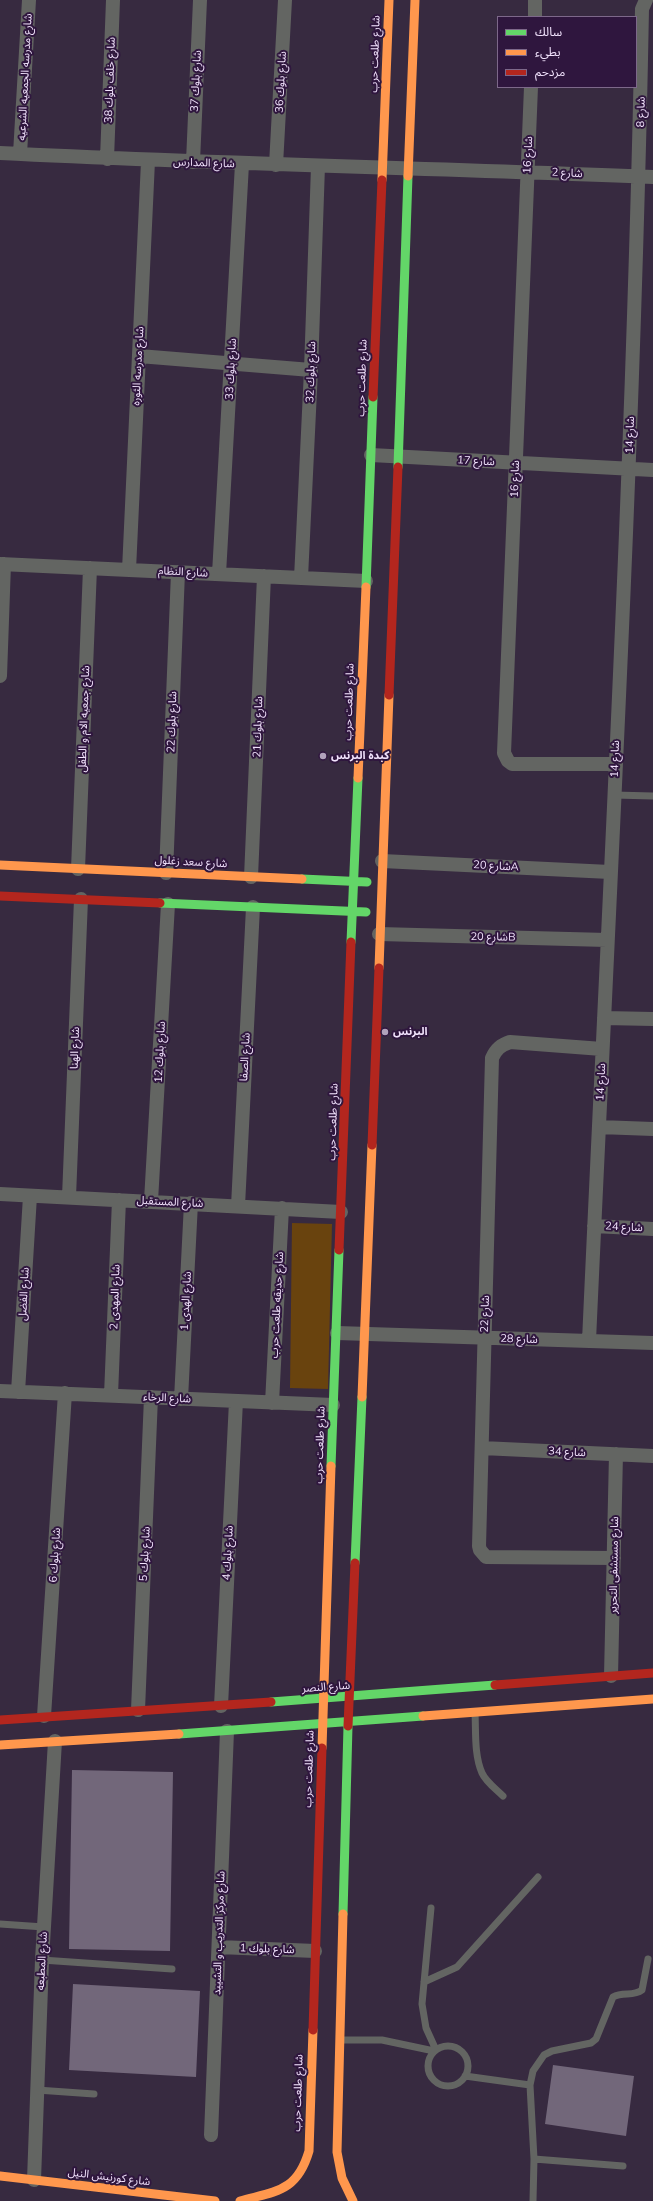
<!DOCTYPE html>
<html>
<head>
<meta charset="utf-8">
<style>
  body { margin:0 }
  #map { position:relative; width:653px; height:2201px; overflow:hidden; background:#372a40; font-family:Mulish,"Noto Sans Arabic",sans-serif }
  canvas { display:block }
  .legend { position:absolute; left:497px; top:16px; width:140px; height:72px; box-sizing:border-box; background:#2f163e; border:1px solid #7d688a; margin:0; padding:5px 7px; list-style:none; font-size:12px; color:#f2e3fd }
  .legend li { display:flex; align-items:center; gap:8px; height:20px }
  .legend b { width:20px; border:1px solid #7d688a }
</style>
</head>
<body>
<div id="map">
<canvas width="653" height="2201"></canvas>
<ul class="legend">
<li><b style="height:5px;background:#63d668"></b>سالك</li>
<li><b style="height:5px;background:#ff974d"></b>بطيء</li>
<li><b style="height:5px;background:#b3261e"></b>مزدحم</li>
</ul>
</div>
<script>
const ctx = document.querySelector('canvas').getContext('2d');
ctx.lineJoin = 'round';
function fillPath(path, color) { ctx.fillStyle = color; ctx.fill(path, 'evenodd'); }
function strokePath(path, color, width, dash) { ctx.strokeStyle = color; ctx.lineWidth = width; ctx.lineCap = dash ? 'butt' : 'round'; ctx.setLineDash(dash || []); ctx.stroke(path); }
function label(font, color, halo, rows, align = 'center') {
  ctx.font = font + ' Mulish,"Noto Sans Arabic",sans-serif'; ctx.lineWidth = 4; ctx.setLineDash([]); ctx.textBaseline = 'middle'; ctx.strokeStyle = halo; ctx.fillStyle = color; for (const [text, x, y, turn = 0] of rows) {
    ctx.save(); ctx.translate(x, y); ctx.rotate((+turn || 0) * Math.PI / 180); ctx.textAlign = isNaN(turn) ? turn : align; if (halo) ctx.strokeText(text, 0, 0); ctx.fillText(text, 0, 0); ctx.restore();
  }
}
const green = new Path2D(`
  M 292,1223 L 332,1224 L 328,1389 L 290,1388 Z`);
const building = new Path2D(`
  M 72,1770 L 173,1772 L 170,1951 L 69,1949 Z
  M 73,1984 L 200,1991 L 196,2077 L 69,2070 Z
  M 553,2065 L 634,2076 L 626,2136 L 545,2124 Z`);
const lane = new Path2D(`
  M 614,795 L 653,796
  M 475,1713 C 476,1731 474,1755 482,1773 C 486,1782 496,1789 503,1796
  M 431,1908 L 422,2004 L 426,2028 L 436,2050
  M 0,1924 L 44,1927
  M 42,1960 L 172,1969
  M 424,1982 L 457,1967 L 538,1877
  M 342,2040 L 382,2040 L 434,2051
  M428 2066a20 20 0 1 1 40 0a20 20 0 1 1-40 0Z
  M 465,2076 L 530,2085
  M 37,2090 L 94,2094
  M 534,2159 L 623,2166
  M 533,2201 L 534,2159 L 530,2085 L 533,2071 L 544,2055 L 552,2051 L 591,2043 L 596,2039 L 613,1997 C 623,1991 633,1997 642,1990 L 648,1959`);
const street = new Path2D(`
  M 535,17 L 535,0
  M 531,87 L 504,753 L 508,761 L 512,764 L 615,764
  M 0,153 C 218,164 435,168 653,177
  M 20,154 L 29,0
  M 107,159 L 113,0
  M 193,162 L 200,0
  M 276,165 L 285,0
  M 139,356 L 311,370
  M 371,455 L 653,470
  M 0,564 L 366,581
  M 129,570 L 148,161
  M 219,574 L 242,164
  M 301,578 L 311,370 L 318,166
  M 0,676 L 4,564
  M 382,861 L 610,872
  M 78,869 L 90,568
  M 166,873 L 178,572
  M 251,877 L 264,576
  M 379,934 L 607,940
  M 604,1018 L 653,1019
  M 602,1049 L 510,1042 C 501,1045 496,1049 492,1058 L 479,1546 L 480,1550 L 486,1557 L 614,1558
  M 599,1127 L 653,1129
  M 0,1194 L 341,1212
  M 69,1197 L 81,899
  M 151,1201 L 168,904
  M 238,1206 L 253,907
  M 594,1226 L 653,1229
  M 337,1333 L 653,1343
  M 589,1341 C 609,897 634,453 642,9 L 646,0
  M 0,1391 L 333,1405
  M 18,1392 L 30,1196
  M 111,1395 L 119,1200
  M 181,1399 L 191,1203
  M 272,1403 L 282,1208
  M 482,1448 L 653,1456
  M 611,1676 L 616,1454
  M 221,1706 L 236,1401
  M 138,1710 L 151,1397
  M 44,1716 L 65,1393
  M 219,1947 L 315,1951
  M 211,2135 L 227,1731
  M 34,2180 L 42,1960 L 55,1741`);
const fast = new Path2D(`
  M 398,467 L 408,176
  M 366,587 L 373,397
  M 302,879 L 367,882
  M 160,903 L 366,912
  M 351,942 L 358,778
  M 331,1466 L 339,1250
  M 355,1563 L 362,1397
  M 271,1702 L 495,1685
  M 179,1734 L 423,1716
  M 343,1914 L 348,1726`);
const slow = new Path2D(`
  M 408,176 L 415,0
  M 382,180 L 389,0
  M 358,778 L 366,587
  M 0,865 L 302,879
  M 379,968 L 389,695
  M 362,1397 L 372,1145
  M 423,1716 L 653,1699
  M 0,1745 L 179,1734
  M 322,1748 L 331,1466
  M 343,1914 L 337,2152 L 342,2178 L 353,2201
  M 0,2176 L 215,2201
  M 240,2201 C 276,2191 297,2192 309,2151 L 313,2030`);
const jam = new Path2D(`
  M 373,397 L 382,180
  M 389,695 L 398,467
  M 0,896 L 160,903
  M 372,1145 L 379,968
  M 339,1250 L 351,942
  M 495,1685 L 653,1673
  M 0,1720 L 271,1702
  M 348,1726 L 355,1563
  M 313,2030 L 322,1748`);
const markers = [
  [323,756,4,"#b1a2bb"],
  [385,1032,4,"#b1a2bb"]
];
const streetNames = [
  ["شارع طلعت حرب",375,54,-88],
  ["شارع مدرسه الجمعيه الشرعيه",25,77,-87],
  ["شارع خلف بلوك 38",110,80,-88],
  ["شارع بلوك 37",196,81,-87],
  ["شارع بلوك 36",281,82,-87],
  ["شارع 8",641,112,-89],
  ["شارع 16",528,155,-87],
  ["شارع المدارس",204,163,2],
  ["شارع 2",567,173,3],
  ["شارع مدرسه الثوره",138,366,-87],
  ["شارع بلوك 33",231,369,-87],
  ["شارع بلوك 32",311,372,-88],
  ["شارع طلعت حرب",362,378,-88],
  ["شارع 14",630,435,-88],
  ["شارع 17",476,461,3],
  ["شارع 16",515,479,-88],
  ["شارع النظام",183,572,3],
  ["شارع طلعت حرب",349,702,-88],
  ["شارع جمعيه الام و الطفل",84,719,-88],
  ["شارع بلوك 22",172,722,-88],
  ["شارع بلوك 21",258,727,-88],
  ["شارع 14",615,759,-88],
  ["شارع سعد زغلول",191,862,3],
  ["شارع 20A",496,866,3],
  ["شارع 20B",493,937,1],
  ["شارع الهنا",75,1048,-88],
  ["شارع بلوك 12",160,1052,-87],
  ["شارع الصفا",245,1057,-87],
  ["شارع 14",601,1082,-87],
  ["شارع طلعت حرب",333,1122,-88],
  ["شارع المستقبل",170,1202,3],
  ["شارع 24",624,1227,3],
  ["شارع الفضل",24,1294,-87],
  ["شارع المهدى 2",115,1297,-88],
  ["شارع الهدى 1",186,1301,-87],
  ["شارع حديقه طلعت حرب",277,1305,-87],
  ["شارع 22",485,1314,-88],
  ["شارع 28",519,1339,2],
  ["شارع الرخاء",167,1398,3],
  ["شارع طلعت حرب",320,1445,-88],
  ["شارع 34",567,1452,3],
  ["شارع بلوك 4",228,1553,-87],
  ["شارع بلوك 5",145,1554,-87],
  ["شارع بلوك 6",55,1555,-86],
  ["شارع مستشفى التحرير",614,1565,-89],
  ["شارع النصر",326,1687,-4],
  ["شارع طلعت حرب",309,1769,-88],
  ["شارع مركز التدريب و التشييد",219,1933,-88],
  ["شارع بلوك 1",267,1949,2],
  ["شارع المطبعه",42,1961,-87],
  ["شارع طلعت حرب",298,2093,-88],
  ["شارع كورنيش النيل",109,2177,7]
];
const poiNames = [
  ["كبدة البرنس",331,756],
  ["البرنس",393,1032]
];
fillPath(green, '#69430e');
fillPath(building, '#72677a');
strokePath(lane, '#636562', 7);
strokePath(street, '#636562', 14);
strokePath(fast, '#63d668', 9);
strokePath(slow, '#ff974d', 9);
strokePath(jam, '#b3261e', 9);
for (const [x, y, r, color] of markers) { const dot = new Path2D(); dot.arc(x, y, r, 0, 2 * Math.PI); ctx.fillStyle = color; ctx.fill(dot); strokePath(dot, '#2f163e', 1.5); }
label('11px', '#f2e3fd', '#2f163e', streetNames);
label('bold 11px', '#f2e3fd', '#2f163e', poiNames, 'left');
</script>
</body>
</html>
